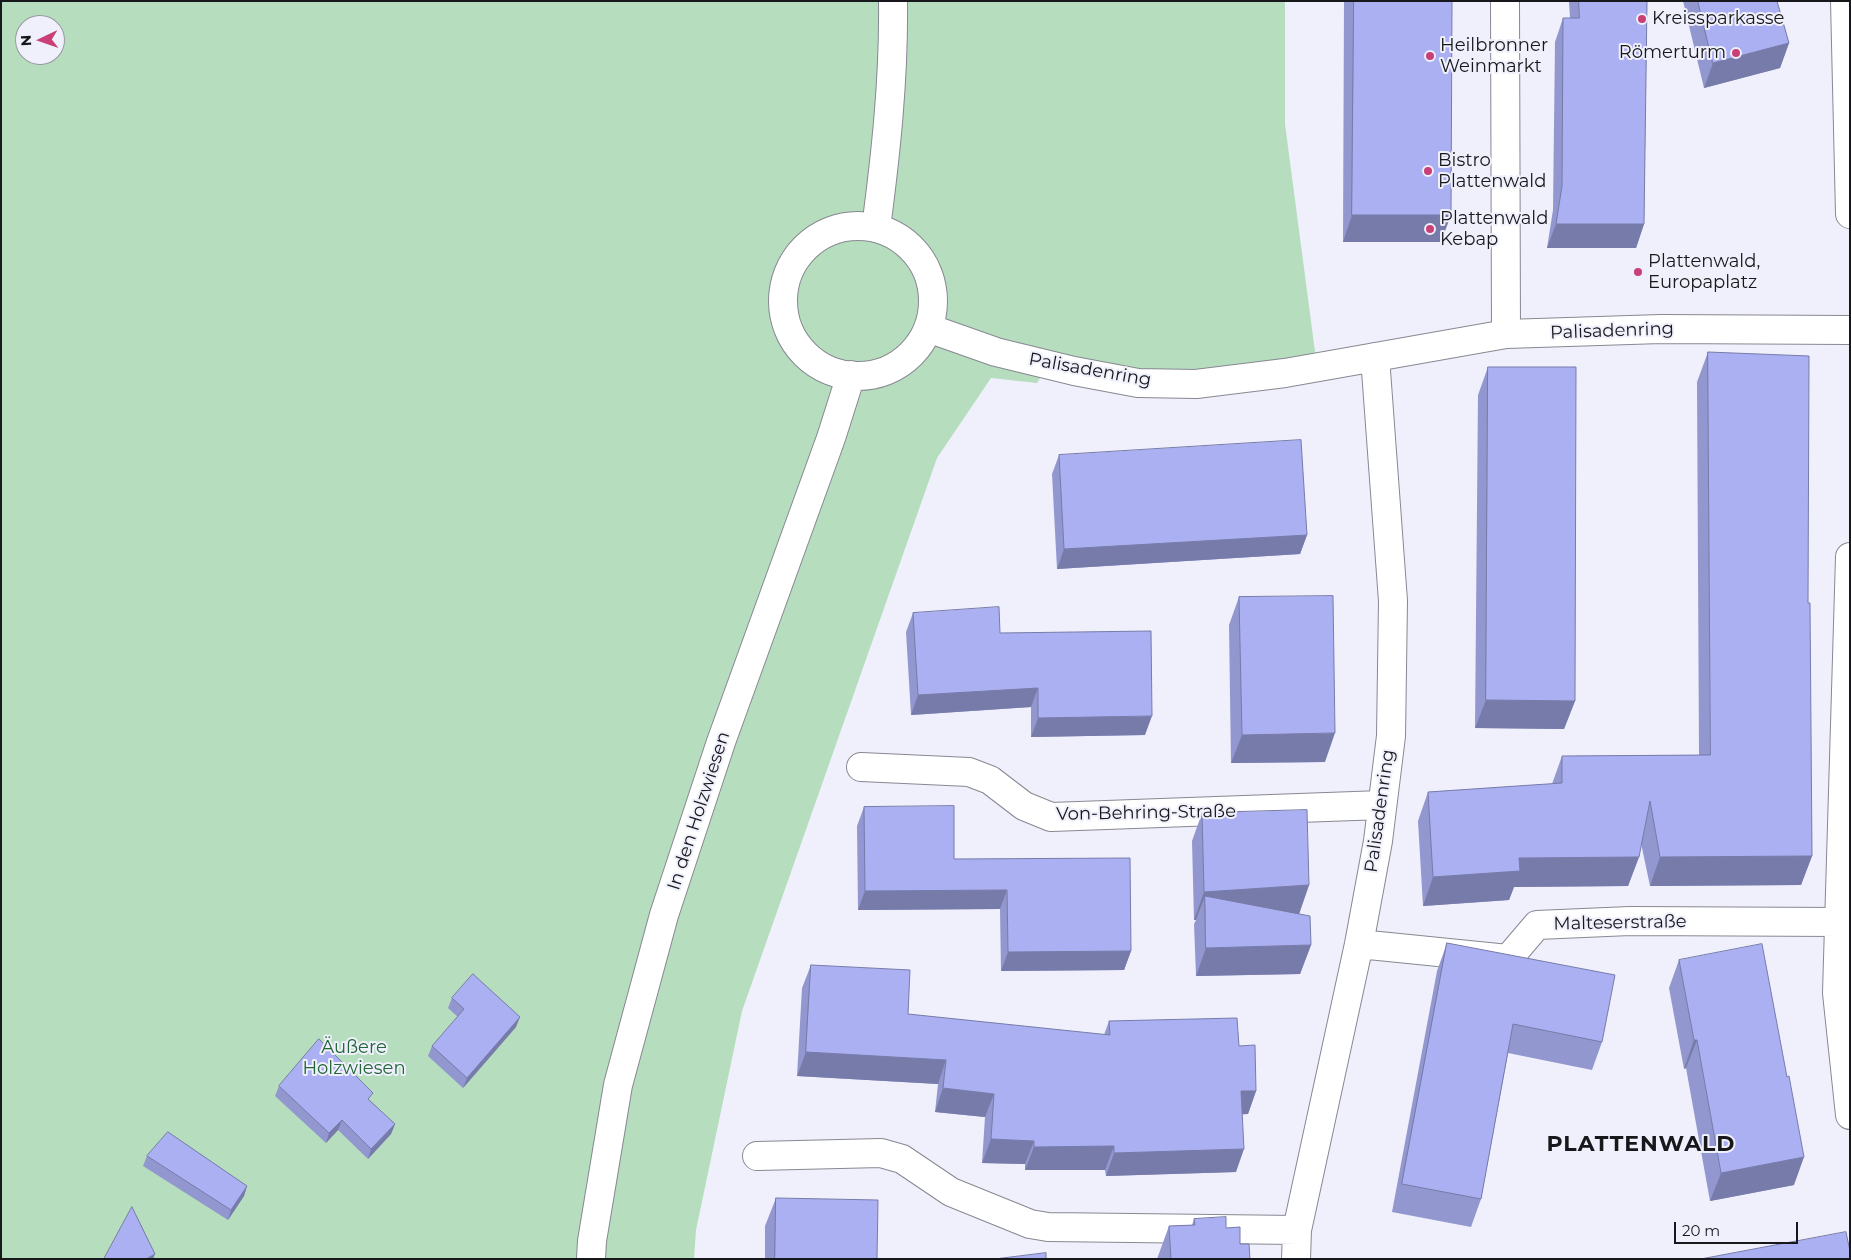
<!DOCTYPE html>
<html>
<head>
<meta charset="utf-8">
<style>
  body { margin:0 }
  #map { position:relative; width:1851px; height:1260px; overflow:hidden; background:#eff0fb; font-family:Montserrat,sans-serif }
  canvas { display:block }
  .frame { position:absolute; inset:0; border:2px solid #17181b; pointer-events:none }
  .north { position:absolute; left:15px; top:15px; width:50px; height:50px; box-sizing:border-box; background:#eff0fb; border:1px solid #999aa1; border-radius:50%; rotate:267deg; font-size:14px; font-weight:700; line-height:20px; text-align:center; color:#17181b }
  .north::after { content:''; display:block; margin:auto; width:18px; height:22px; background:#ca4076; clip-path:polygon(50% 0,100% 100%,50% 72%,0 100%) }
  .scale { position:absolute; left:1674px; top:1222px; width:124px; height:22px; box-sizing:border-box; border:2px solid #17181b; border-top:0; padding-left:6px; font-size:15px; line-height:18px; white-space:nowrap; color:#17181b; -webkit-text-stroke:4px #eff0fb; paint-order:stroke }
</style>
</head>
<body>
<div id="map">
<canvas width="1851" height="1260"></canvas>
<div class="frame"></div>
<div class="north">N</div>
<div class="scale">20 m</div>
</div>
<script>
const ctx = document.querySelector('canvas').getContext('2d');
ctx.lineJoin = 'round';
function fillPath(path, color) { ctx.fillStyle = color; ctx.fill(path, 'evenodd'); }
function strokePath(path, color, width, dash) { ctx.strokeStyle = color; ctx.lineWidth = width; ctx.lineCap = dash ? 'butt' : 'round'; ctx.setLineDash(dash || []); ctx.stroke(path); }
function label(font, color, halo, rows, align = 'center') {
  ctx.font = font + ' Montserrat,sans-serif'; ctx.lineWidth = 4; ctx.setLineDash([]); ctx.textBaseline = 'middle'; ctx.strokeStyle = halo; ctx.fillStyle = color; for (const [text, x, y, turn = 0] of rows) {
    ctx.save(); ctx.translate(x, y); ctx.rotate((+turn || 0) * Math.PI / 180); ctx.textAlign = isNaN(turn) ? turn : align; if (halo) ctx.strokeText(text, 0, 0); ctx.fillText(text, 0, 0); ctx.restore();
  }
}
const green = new Path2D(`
  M 1,1 L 1285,1 L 1285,124 L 1317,367 L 1196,384 L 1048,365 L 1037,383 L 991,378 L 937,458 L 742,1011 L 696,1230 L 694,1259 L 1,1259 ZM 25,25 L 55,25 L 55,55 L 25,55 Z`);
const minor = new Path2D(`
  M 1505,1 L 1506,334
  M 1845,1 L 1850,214
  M783 301a75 75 0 1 1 150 0a75 75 0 1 1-150 0Z
  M 876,228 C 886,152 894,78 893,1
  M 928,328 L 996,352 L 1074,371 L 1138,383 L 1196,384 L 1285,373 L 1506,334 L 1661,329 L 1850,330
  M 1850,557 L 1837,993 L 1850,1115
  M 861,767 L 969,772 L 990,780 L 1024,806 L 1051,817 L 1382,805
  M 1359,944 L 1508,959 L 1537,925 L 1630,921 L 1839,922
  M 757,1156 L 881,1153 L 902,1159 L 951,1192 L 1030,1224 L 1048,1227 L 1297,1230
  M 591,1259 L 592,1241 L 618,1085 L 664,915 L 721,742 L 831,438 L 851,375
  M 1296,1259 L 1297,1230 L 1359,944 L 1378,841 L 1391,736 L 1393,601 L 1375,357`);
const wall = new Path2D(`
  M 1344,1 L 1452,1 L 1441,242 L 1343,242 Z
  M 1569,1 L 1647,1 L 1644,224 L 1636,248 L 1547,248 L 1553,210 L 1555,42 L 1563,18 L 1570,18 Z
  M 1683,1 L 1777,1 L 1789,43 L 1780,68 L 1704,88 Z
  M 1708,352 L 1808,603 L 1812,856 L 1801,885 L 1650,886 L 1641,843 L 1639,857 L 1628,886 L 1514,887 L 1509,900 L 1423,906 L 1418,821 L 1428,792 L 1552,784 L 1562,756 L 1699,755 L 1697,382 Z
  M 1488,367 L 1575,701 L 1564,729 L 1475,728 L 1478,395 Z
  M 1059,455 L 1307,535 L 1300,554 L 1057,569 L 1052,474 Z
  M 1239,597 L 1325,762 L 1231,763 L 1229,625 Z
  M 913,613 L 1000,633 L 1145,735 L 1031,737 L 1031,707 L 911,715 L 906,632 Z
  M 864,807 L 954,859 L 1131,951 L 1124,970 L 1001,971 L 1000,909 L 858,910 L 857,826 Z
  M 1202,813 L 1309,885 L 1299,914 L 1297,914 L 1311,945 L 1300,974 L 1196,976 L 1194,924 L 1196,920 L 1194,920 L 1192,841 Z
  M 1447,943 L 1602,1042 L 1592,1070 L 1508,1053 L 1481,1199 L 1471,1227 L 1392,1212 L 1437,971 Z
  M 1679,960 L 1787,1077 L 1794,1185 L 1710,1201 L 1686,1068 L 1684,1069 L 1669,988 Z
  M 811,965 L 908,1014 L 1104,1035 L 1109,1021 L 1239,1046 L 1256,1091 L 1248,1114 L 1242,1114 L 1236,1172 L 1106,1176 L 1105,1170 L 1025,1170 L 1025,1164 L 982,1163 L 985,1117 L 935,1112 L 938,1084 L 797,1076 L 802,988 Z
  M 452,998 L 516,1027 L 463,1088 L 428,1056 L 432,1046 L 458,1017 L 448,1008 Z
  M 279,1086 L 370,1101 L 395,1124 L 391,1134 L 368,1159 L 338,1130 L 326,1143 L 275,1096 Z
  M 147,1156 L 247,1186 L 244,1196 L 228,1220 L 143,1166 Z
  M 776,1198 L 877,1259 L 765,1259 L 765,1226 Z
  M 1194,1219 L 1226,1228 L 1250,1259 L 1157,1259 L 1169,1226 L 1192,1225 Z`);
const shadedWall = new Path2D(`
  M 1789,43 L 1780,68 L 1704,88 L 1713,63 Z
  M 1352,215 L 1451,215 L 1441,242 L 1343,242 Z
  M 1556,224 L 1644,224 L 1636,248 L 1547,248 Z
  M 1307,535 L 1300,554 L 1057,569 L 1064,549 Z
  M 1038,688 L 1031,707 L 911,715 L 918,695 Z
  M 1486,700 L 1575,701 L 1564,729 L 1475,728 Z
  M 1152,716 L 1145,735 L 1031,737 L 1038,718 Z
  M 1335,733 L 1325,762 L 1231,763 L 1242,735 Z
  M 1812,856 L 1801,885 L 1650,886 L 1660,857 Z
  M 1639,857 L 1628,886 L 1514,887 L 1509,900 L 1423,906 L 1433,877 L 1519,858 Z
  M 1309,885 L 1299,914 L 1205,919 L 1205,896 L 1196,920 L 1194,920 L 1204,892 Z
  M 1007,890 L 1000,909 L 858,910 L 865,891 Z
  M 1311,945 L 1300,974 L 1196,976 L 1206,948 Z
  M 1131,951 L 1124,970 L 1001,971 L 1008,952 Z
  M 520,1017 L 516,1027 L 463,1088 L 467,1078 Z
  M 1694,1040 L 1697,1040 L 1686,1068 L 1684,1069 Z
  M 806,1052 L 946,1060 L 938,1084 L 797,1076 Z
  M 943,1088 L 994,1094 L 985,1117 L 935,1112 Z
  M 1241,1091 L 1256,1091 L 1248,1114 L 1233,1115 Z
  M 342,1120 L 338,1130 L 326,1143 L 329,1133 Z
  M 395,1124 L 391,1134 L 368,1159 L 371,1149 Z
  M 991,1139 L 1034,1141 L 1025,1164 L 982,1163 Z
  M 1114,1146 L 1105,1170 L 1025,1170 L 1034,1147 Z
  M 1244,1149 L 1236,1172 L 1106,1176 L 1114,1153 Z
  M 1804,1157 L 1794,1185 L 1710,1201 L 1721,1173 Z
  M 247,1186 L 244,1196 L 228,1220 L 231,1210 Z
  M 155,1254 L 153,1259 L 146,1259 Z`);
const building = new Path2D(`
  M 1354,1 L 1452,1 L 1451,215 L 1352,215 Z
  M 1579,1 L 1647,1 L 1644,224 L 1556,224 L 1562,186 L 1563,18 L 1579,18 Z
  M 1698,1 L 1777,1 L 1789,43 L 1713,63 Z
  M 1708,352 L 1809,356 L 1808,603 L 1810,603 L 1812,856 L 1660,857 L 1650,801 L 1639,857 L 1519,858 L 1520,871 L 1433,877 L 1428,792 L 1562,783 L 1562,756 L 1710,755 Z
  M 1488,367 L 1576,367 L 1575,701 L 1486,700 Z
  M 1301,440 L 1307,535 L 1064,549 L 1059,455 Z
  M 1333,596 L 1335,733 L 1242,735 L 1239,597 Z
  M 999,607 L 1000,633 L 1151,631 L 1152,716 L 1038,718 L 1038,688 L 918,695 L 913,613 Z
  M 954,806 L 954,859 L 1130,858 L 1131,951 L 1008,952 L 1007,890 L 865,891 L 864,807 Z
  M 1307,810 L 1309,885 L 1204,892 L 1202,813 Z
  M 1205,896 L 1310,916 L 1311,945 L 1206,948 Z
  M 1447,943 L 1615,975 L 1602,1042 L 1513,1024 L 1481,1199 L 1402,1184 Z
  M 1762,944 L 1787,1077 L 1789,1076 L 1804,1157 L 1721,1173 L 1697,1040 L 1694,1040 L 1679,960 Z
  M 811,965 L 910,970 L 908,1014 L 1110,1035 L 1109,1021 L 1237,1018 L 1239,1046 L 1255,1045 L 1256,1091 L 1241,1091 L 1244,1149 L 1114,1153 L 1114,1146 L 1034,1147 L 1034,1141 L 991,1139 L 994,1094 L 943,1088 L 946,1060 L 806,1052 Z
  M 473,974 L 520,1017 L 467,1078 L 432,1046 L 464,1009 L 452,998 Z
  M 319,1039 L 373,1093 L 368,1099 L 395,1124 L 371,1149 L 342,1120 L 329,1133 L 279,1086 Z
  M 168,1132 L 247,1186 L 231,1210 L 147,1156 Z
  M 776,1198 L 878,1200 L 877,1259 L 775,1259 Z
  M 132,1207 L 155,1254 L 146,1259 L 104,1259 Z
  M 1226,1217 L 1226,1228 L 1240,1227 L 1240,1244 L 1249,1244 L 1250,1259 L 1171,1259 L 1169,1226 L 1195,1225 L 1194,1219 Z
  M 1846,1232 L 1850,1251 L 1850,1259 L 1701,1259 Z
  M 1046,1253 L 1046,1259 L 995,1259 Z`);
const markers = [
  [1642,19,5,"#ca4076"],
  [1736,53,5,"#ca4076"],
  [1430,56,5,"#ca4076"],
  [1428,171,5,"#ca4076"],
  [1430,229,5,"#ca4076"],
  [1638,272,5,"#ca4076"]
];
const poiNames = [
  ["Kreissparkasse",1652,19],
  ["Heilbronner",1440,46],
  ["Weinmarkt",1440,67],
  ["Römerturm",1726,53,"right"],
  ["Bistro",1438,161],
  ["Plattenwald",1438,182],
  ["Plattenwald",1440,219],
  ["Kebap",1440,240],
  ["Plattenwald,",1648,262],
  ["Europaplatz",1648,283]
];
const streetNames = [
  ["Palisadenring",1612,331,-2],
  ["Palisadenring",1090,370,10],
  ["In den Holzwiesen",699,811,-72],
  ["Palisadenring",1380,811,-82],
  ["Von-Behring-Straße",1146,813,-1],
  ["Malteserstraße",1620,923,-1]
];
const parkNames = [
  ["Äußere",354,1048],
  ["Holzwiesen",354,1069]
];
const districtNames = [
  ["PLATTENWALD",1641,1145]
];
fillPath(green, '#b6ddbe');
strokePath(minor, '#878892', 30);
strokePath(minor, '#fff', 28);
fillPath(wall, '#9297cf');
fillPath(shadedWall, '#777ba9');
fillPath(building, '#aab0f1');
strokePath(building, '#777ba9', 1);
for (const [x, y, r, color] of markers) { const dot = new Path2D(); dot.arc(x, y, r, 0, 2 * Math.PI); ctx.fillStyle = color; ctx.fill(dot); strokePath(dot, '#eff0fb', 2); }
label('18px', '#17181b', '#eff0fb', poiNames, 'left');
label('18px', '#17181b', '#eff0fb', streetNames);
label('18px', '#226538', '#eff0fb', parkNames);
ctx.letterSpacing = '1px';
label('bold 22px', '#17181b', '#eff0fb', districtNames);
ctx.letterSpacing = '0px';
</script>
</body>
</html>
